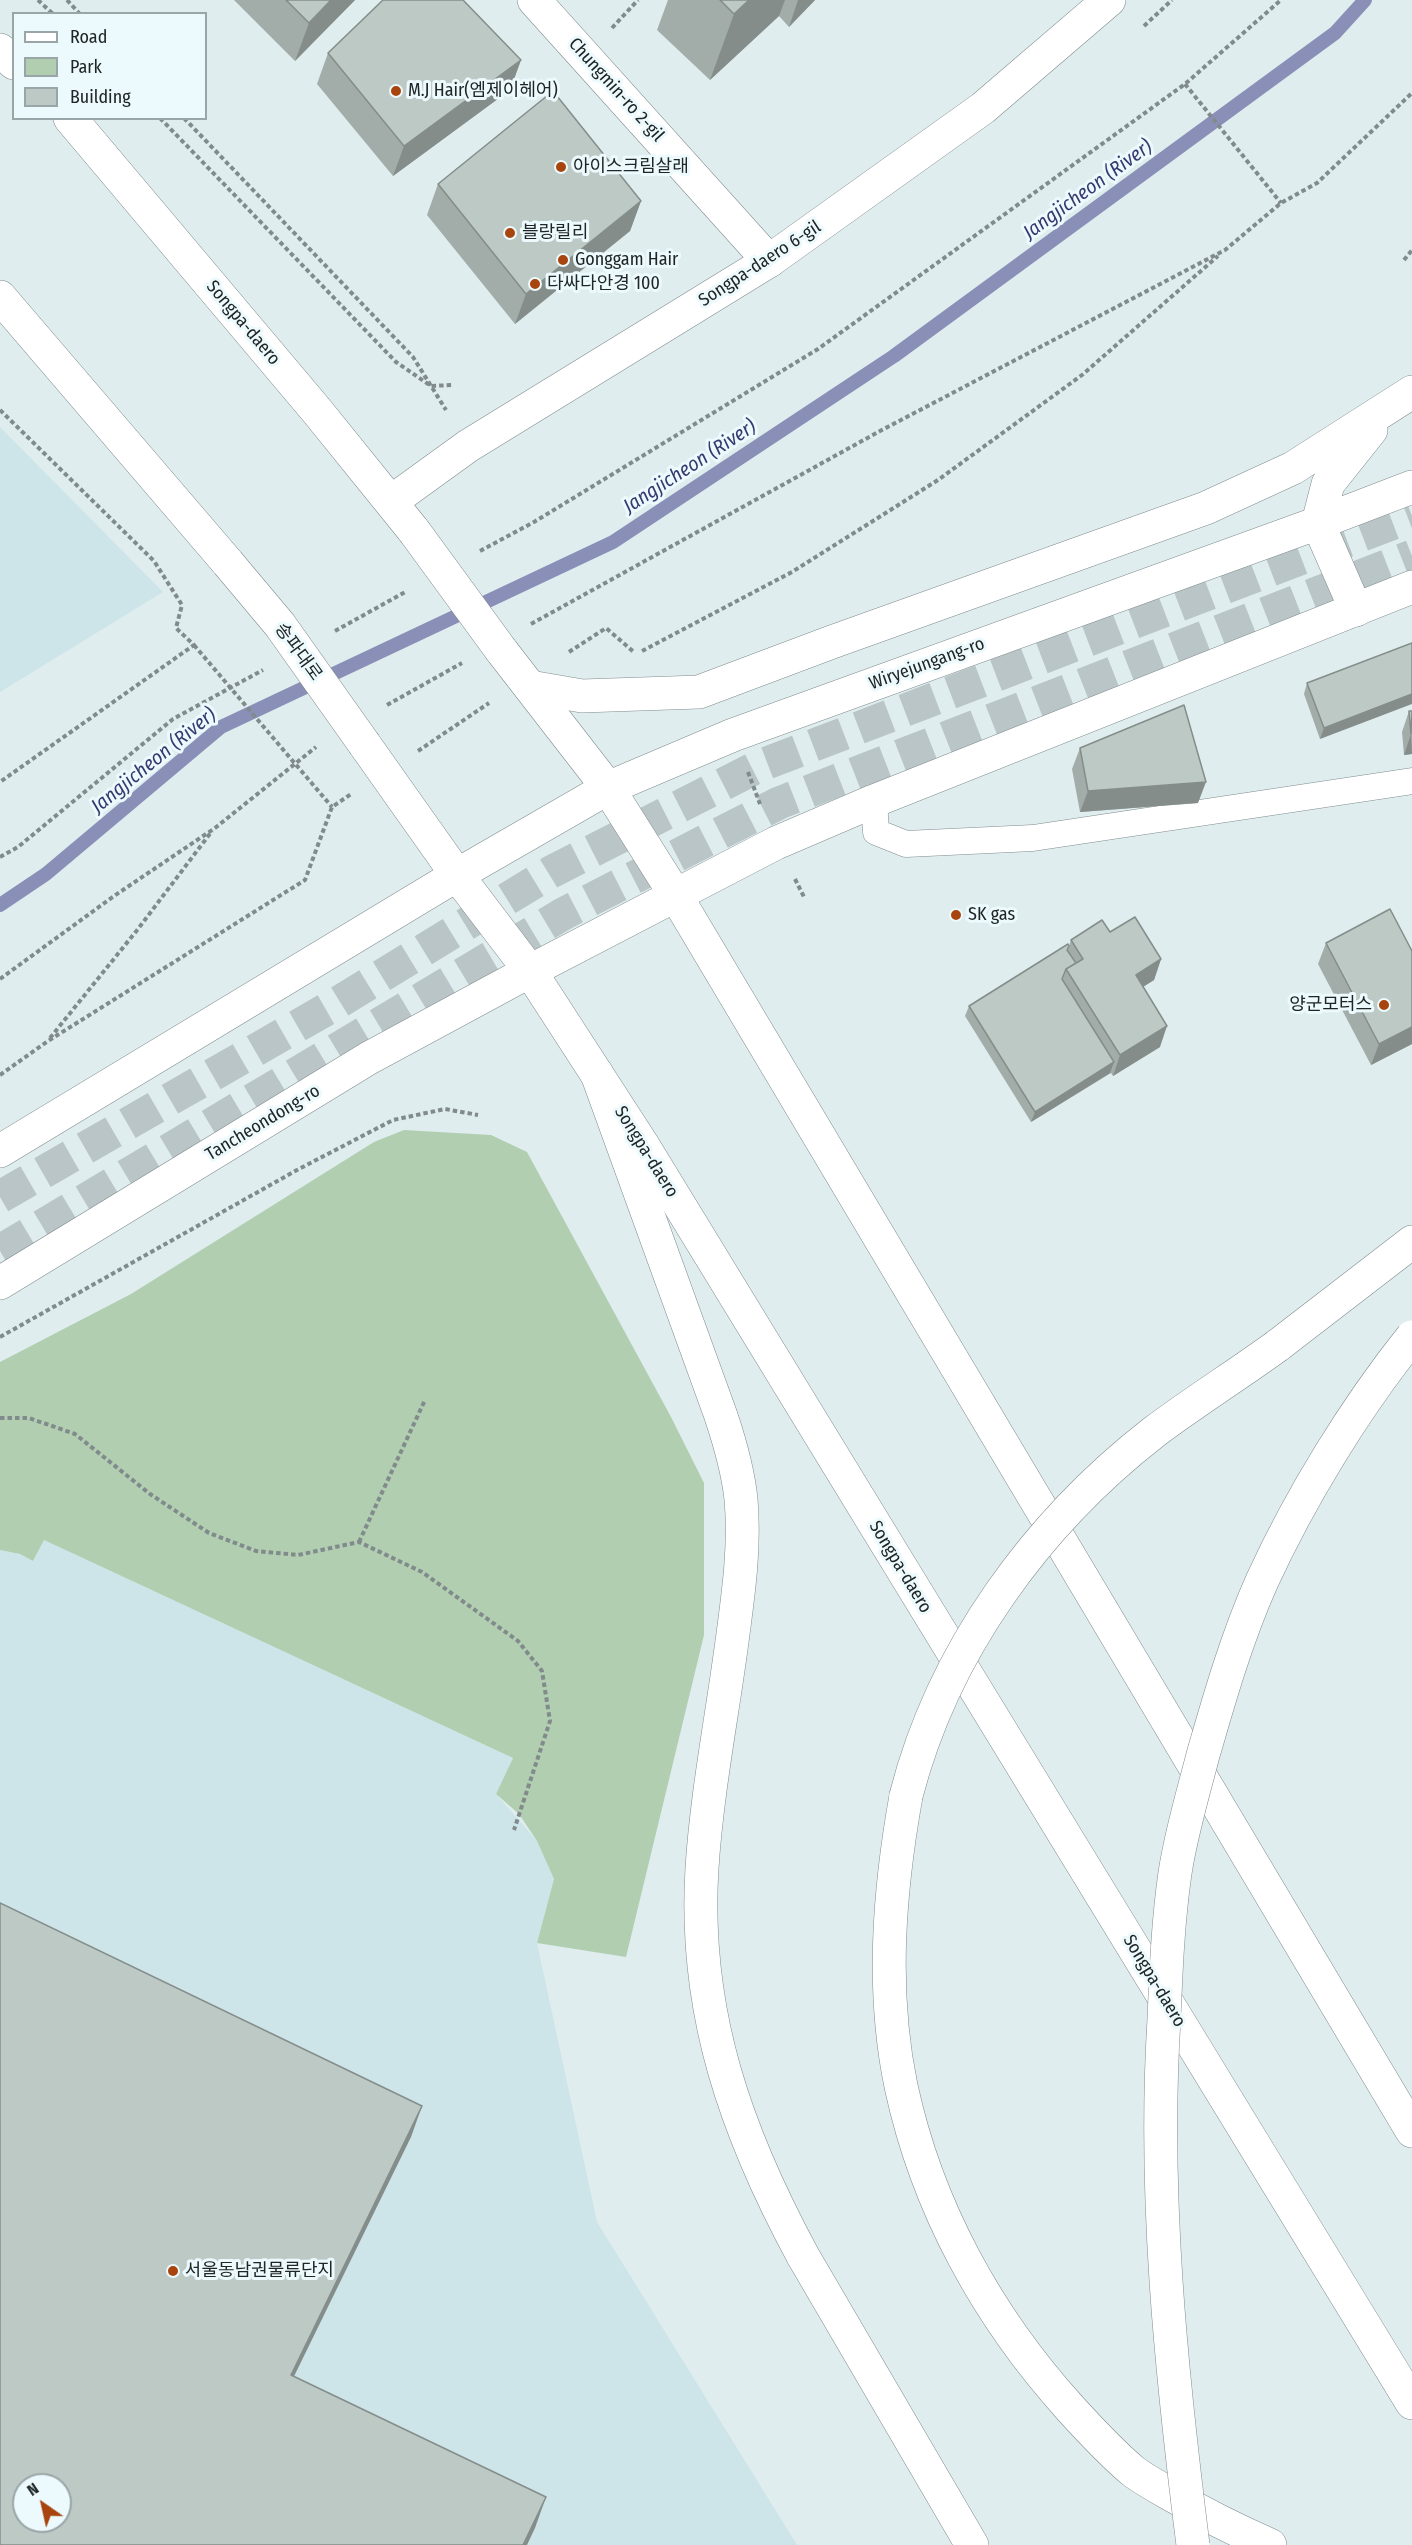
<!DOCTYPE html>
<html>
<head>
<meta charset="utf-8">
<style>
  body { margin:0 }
  #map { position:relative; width:1412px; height:2545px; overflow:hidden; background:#dfedef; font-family:"Fira Sans Condensed",sans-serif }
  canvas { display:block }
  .legend { position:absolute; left:12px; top:12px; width:195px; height:108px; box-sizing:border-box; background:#ecfafd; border:2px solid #9aa5a7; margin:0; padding:8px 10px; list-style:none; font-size:18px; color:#202526 }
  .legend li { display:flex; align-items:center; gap:12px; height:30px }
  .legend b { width:30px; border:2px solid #9aa5a7 }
  .north { position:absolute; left:12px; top:2473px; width:60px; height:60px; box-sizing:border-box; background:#ecfafd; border:2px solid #9aa5a7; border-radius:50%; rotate:326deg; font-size:16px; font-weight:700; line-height:24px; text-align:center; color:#202526 }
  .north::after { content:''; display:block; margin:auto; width:21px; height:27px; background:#a8440d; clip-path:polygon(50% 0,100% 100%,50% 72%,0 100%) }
</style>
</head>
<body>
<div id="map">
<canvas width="1412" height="2545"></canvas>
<ul class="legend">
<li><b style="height:8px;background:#fff"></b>Road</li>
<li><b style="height:16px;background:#b1ceb1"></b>Park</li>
<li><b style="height:16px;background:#bcc9c5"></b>Building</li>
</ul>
<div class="north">N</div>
</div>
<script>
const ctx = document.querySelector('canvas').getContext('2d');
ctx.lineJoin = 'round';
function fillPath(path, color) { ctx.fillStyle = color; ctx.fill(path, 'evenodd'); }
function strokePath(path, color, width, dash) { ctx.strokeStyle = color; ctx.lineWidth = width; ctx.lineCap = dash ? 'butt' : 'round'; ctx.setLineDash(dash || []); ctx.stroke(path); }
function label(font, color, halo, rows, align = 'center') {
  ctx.font = font + ' "Fira Sans Condensed","Noto Sans KR",sans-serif'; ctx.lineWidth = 6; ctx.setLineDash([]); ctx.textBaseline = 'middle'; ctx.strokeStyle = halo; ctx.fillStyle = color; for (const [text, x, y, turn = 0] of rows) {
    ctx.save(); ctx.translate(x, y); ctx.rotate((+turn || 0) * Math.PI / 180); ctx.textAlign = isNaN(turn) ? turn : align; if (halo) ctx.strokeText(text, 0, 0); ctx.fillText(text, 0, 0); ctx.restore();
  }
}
const built = new Path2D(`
  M 0,427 L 163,592 L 0,692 Z
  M 44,1540 L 513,1758 L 496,1794 L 537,1841 L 554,1879 L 537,1943 L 597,2222 L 797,2545 L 0,2545 L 0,1550 L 20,1554 L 33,1561 ZM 24,2485 L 60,2485 L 60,2521 L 24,2521 Z`);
const green = new Path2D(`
  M 404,1130 L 491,1135 L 527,1152 L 671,1417 L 704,1483 L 704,1635 L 626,1957 L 537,1943 L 554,1879 L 537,1841 L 519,1814 L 496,1794 L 513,1758 L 44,1540 L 33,1561 L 20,1554 L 0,1550 L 0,1362 L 131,1294 L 374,1142 Z`);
const stream = new Path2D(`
  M 0,905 L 46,874 L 221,727 L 613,542 L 894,356 L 1335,33 L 1365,0`);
const secondaryTunnel = new Path2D(`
  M 0,1197 L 334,1005 L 551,872 L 759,766 L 1412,516
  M 0,1251 L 563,914 L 779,803 L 1412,556`);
const path = new Path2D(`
  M 38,0 L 53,14
  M 67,0 L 80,14
  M 1144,26 L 1172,0
  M 612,28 L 638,0
  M 1185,84 L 1281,203
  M 160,118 L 396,362 L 431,386 L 452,385
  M 184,118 L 413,357 L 446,410
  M 1404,260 L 1412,250
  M 0,410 L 154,561 L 182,605 L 176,628 L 194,645 L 0,782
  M 480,551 L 534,522 L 818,349 L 1185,84 L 1281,0
  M 531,624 L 880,431 L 1225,250 L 1281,203 L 1317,183 L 1412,93
  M 335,631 L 407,591
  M 642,651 L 792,572 L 938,480 L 1082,375 L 1218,256
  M 569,652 L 606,628 L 635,653
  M 387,705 L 462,663
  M 418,751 L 489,703
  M 748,772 L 760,804
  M 0,857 L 18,847 L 173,719 L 263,670
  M 795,879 L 804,897
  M 0,979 L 114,896 L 215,828 L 316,747
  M 50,1038 L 138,929 L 212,831
  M 0,1075 L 48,1041 L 305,880 L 332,807 L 351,794
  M 0,1337 L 297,1170 L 393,1120 L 445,1109 L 478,1115
  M 0,1418 L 29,1418 L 75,1434 L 150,1494 L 209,1533 L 256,1551 L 298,1555 L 359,1542 L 422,1572 L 518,1641 L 542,1671 L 550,1721 L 514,1830
  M 359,1542 L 425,1400`);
const lane = new Path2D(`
  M 874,801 L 876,832 L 906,844 L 1033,838 L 1412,781`);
const street = new Path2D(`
  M 392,501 L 468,446 L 769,261 L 983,108 L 1109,0`);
const secondary = new Path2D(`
  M 534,0 L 769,261
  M 0,1151 L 457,875 L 608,788 L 733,735 L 1318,523 L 1412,487
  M 0,1283 L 369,1058 L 530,971 L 776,843 L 874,801 L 1412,587`);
const primary = new Path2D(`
  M 0,50 L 14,63
  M 70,118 L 317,411 L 414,531
  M 0,297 L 228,563
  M 501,650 L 608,788 L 676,896 L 1412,2131
  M 365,745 L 457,875 L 530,971 L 644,1147 L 1412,2403`);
const highway = new Path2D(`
  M 1356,610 L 1318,523 L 1328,484 L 1371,430
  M 530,687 L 582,696 L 699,692 L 832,642 L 1206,508 L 1293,468 L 1412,392
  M 597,1074 L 721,1416 C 730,1443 738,1471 741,1499 C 745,1545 739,1589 733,1634 C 723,1712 707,1790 702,1868 C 693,2011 736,2132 803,2256 L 972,2545
  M 1277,1346 L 1412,1242
  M 906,1796 C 889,1891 881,1990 901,2086 C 927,2207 987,2316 1070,2408 C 1090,2430 1111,2453 1134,2472 C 1148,2482 1163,2490 1177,2498 C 1207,2516 1238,2531 1270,2545`);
const pathBridge = new Path2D(`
  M 194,645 L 332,807`);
const primaryBridge = new Path2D(`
  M 414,531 L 501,650
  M 228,563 L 280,625 L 365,745`);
const highwayBridge = new Path2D(`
  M 906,1796 C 943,1651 1037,1523 1154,1432 C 1194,1402 1237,1375 1277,1346
  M 1193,2545 C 1171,2371 1153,2194 1164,2019 C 1166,1970 1168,1921 1175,1873 C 1181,1833 1193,1794 1203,1755 C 1220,1696 1237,1637 1262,1581 C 1300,1498 1355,1408 1412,1337`);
const wall = new Path2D(`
  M 234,0 L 355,0 L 295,61 Z
  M 668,0 L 815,0 L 789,27 L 779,16 L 710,80 L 657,30 Z
  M 328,53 L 521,60 L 510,90 L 393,176 L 317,84 Z
  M 438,184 L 641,201 L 630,231 L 515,324 L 427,215 Z
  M 1412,643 L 1320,739 L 1304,694 L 1307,683 Z
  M 1409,711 L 1412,711 L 1412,754 L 1404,755 L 1402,732 Z
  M 1080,748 L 1198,803 L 1080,812 L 1072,769 Z
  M 1110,932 L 1161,959 L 1154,980 L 1143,987 L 1160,1047 L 1113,1076 L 1111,1073 L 1031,1122 L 965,1016 L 969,1006 L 1069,946 L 1071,940 Z
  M 1326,943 L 1412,1044 L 1371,1065 L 1318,964 Z`);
const shadedWall = new Path2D(`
  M 331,0 L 355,0 L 295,61 L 309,23 Z
  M 749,0 L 785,0 L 779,16 L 710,80 L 734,14 Z
  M 798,0 L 815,0 L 789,27 Z
  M 521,60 L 510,90 L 393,176 L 404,146 Z
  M 641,201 L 630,231 L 515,324 L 526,294 Z
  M 1412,694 L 1412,704 L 1320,739 L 1324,728 Z
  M 1411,734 L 1412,754 L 1404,755 Z
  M 1206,782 L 1198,803 L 1080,812 L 1088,791 Z
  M 1161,959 L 1154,980 L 1128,996 L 1136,975 Z
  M 1167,1026 L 1160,1047 L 1113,1076 L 1120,1055 Z
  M 1412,1027 L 1412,1044 L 1371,1065 L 1379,1044 Z
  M 1114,1062 L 1110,1073 L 1031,1122 L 1035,1112 Z
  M 422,2106 L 411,2137 L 280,2405 L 291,2375 Z
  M 546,2497 L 535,2528 L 527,2545 L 523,2545 Z`);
const building = new Path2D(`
  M 286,0 L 331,0 L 309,23 Z
  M 383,0 L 463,0 L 521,60 L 404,146 L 328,53 Z
  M 720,0 L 749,0 L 734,14 Z
  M 553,91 L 641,201 L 526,294 L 438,184 Z
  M 1412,643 L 1412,694 L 1324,728 L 1307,683 Z
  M 1184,705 L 1206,782 L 1088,791 L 1080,748 Z
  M 1409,711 L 1412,711 L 1411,734 Z
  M 1390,909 L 1412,951 L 1412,1027 L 1379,1044 L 1326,943 Z
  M 1135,917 L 1161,959 L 1136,975 L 1167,1026 L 1120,1055 L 1066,969 L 1083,959 L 1071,940 L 1102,920 L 1110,932 Z
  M 1068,944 L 1069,946 L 1067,950 L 1076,963 L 1066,969 L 1062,979 L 1114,1062 L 1035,1112 L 969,1006 Z
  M 0,1903 L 422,2106 L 291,2375 L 546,2497 L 523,2545 L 0,2545 ZM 24,2485 L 60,2485 L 60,2521 L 24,2521 Z`);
const markers = [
  [396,91,6,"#a8440d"],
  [561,167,6,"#a8440d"],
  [510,233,6,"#a8440d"],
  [563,260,6,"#a8440d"],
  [535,284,6,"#a8440d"],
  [956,915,6,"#a8440d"],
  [1384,1005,6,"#a8440d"],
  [173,2271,6,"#a8440d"]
];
const streetNames = [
  ["Chungmin-ro 2-gil",616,90,48],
  ["Songpa-daero 6-gil",760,264,-33],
  ["Songpa-daero",243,323,50],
  ["송파대로",298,652,54],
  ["Wiryejungang-ro",927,664,-20],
  ["Tancheondong-ro",263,1123,-31],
  ["Songpa-daero",646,1152,58],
  ["Songpa-daero",900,1567,59],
  ["Songpa-daero",1154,1981,59]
];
const poiNames = [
  ["M.J Hair(엠제이헤어)",408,91],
  ["아이스크림살래",573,167],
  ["블랑릴리",522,233],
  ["Gonggam Hair",575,260],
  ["다싸다안경 100",547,284],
  ["SK gas",968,915],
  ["양군모터스",1372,1005,"right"],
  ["서울동남권물류단지",185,2271]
];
const waterNames = [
  ["Jangjicheon (River)",1088,190,-36],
  ["Jangjicheon (River)",690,467,-33],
  ["Jangjicheon (River)",154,761,-39]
];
fillPath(built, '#cde4e9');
fillPath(green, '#b1ceb1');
strokePath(stream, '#8a8fb7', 14);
strokePath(secondaryTunnel, '#b9c5c7', 33, [33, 16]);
strokePath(lane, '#808c8e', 27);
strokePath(street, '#808c8e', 34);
strokePath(secondary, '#808c8e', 34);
strokePath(primary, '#808c8e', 34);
strokePath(highway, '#808c8e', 34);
strokePath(path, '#818b8c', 4, [4.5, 3]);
strokePath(lane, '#fff', 26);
strokePath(street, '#fff', 33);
strokePath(secondary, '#fff', 33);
strokePath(primary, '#fff', 33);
strokePath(highway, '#fff', 33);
strokePath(primaryBridge, '#808c8e', 34, []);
strokePath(highwayBridge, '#808c8e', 34, []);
strokePath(pathBridge, '#818b8c', 4, [4.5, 3]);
strokePath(primaryBridge, '#fff', 33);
strokePath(highwayBridge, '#fff', 33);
fillPath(wall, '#a2ada9');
fillPath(shadedWall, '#848d8a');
fillPath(building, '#bcc9c5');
strokePath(building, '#848d8a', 1.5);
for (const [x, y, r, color] of markers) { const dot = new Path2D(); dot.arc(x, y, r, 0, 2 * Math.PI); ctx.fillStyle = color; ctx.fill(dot); strokePath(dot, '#ecfafd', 2); }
label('18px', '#202526', '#ecfafd', streetNames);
label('18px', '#202526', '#ecfafd', poiNames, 'left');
label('italic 20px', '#38396f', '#ecfafd', waterNames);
</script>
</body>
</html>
